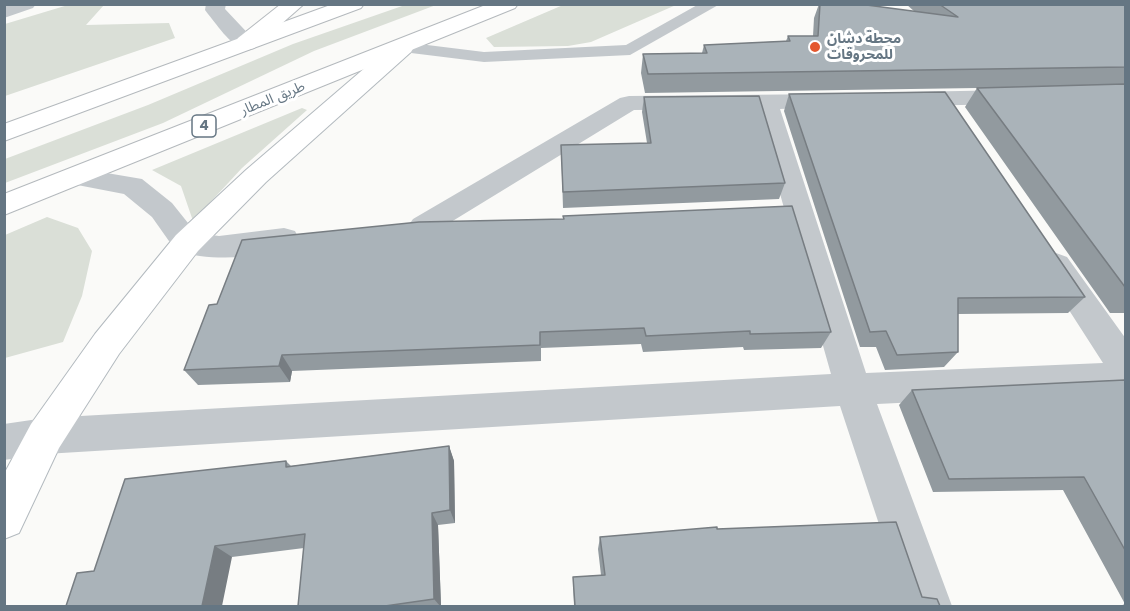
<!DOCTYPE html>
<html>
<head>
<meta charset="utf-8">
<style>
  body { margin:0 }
  #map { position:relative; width:1130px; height:611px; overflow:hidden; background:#fafaf8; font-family:Poppins,sans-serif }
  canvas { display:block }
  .frame { position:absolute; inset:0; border:6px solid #657683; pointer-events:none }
</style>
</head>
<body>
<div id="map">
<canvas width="1130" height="611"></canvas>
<div class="frame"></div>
</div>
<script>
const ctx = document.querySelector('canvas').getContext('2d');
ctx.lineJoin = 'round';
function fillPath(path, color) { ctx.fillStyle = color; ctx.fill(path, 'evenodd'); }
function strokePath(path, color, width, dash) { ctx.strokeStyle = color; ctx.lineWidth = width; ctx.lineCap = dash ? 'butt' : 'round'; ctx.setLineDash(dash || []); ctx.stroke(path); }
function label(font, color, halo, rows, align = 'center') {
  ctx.font = font + ' Poppins,"Noto Sans Arabic",sans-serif'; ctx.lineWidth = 6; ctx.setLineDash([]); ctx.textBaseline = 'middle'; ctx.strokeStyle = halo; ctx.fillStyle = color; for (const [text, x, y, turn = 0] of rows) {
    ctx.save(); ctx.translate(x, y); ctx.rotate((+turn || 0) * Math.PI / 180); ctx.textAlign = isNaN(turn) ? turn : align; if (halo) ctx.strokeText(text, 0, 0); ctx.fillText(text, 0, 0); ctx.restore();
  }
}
const green = new Path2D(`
  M 68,5 L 104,5 L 86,25 L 169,23 L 175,38 L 5,96 L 5,24 Z
  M 405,5 L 436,5 L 314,51 L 163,123 L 5,183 L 5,159 L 148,105 L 293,44 Z
  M 563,5 L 563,4 L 676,5 L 591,42 L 568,46 L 494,47 L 486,38 Z
  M 302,108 L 307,110 L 242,168 L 193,221 L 181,186 L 152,170 Z
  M 47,217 L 78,228 L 92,251 L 82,296 L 63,342 L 5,358 L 5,235 Z`);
const service = new Path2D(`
  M 699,4 L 720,4 L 630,55 L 484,62 L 403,52 L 397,51 L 394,47 L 397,43 L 403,42 L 484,52 L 626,45 Z`);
const minor = new Path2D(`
  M 36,4 L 33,8 L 4,18 L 4,5 Z
  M 206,4 L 226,4 L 225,9 L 257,43 L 254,48 C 234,53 220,28 208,14 L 205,10 Z
  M 1016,90 L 1025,92 L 1028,97 L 1025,102 L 1016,104 L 905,106 L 896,104 L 893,99 L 896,94 L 905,92 Z
  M 833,94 L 842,96 L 845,101 L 842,106 L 780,109 L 866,373 L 1103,363 L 1040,265 L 1045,257 L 1056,253 L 1067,257 L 1126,339 L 1126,392 L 877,404 L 952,606 L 906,606 L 840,406 L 45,454 L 4,460 L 4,424 L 45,418 L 831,374 L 756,109 L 634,110 L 433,233 L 423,237 L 413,233 L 408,226 L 413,219 L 620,98 L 629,96 Z
  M 77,168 L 142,179 L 172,203 L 196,233 L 219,236 L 284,228 L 295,231 L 299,239 L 295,247 C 258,258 213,262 176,251 L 152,217 L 124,194 L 67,183 L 63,177 L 67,171 Z`);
const secondary = new Path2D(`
  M 403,40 L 411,42 L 414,47 L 411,52 L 266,182 L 198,251 L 119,354 L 59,448 L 19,533 L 4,539 L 4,474 L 31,424 L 95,334 L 176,235 L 246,170 L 395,42 Z`);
const primary = new Path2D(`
  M 281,4 L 304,4 L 254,48 L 246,50 L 238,48 L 235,43 L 238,38 Z`);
const trunk = new Path2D(`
  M 333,4 L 364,4 L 361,8 L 4,141 L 4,124 Z
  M 488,4 L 518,4 L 515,8 L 4,215 L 4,194 Z`);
const wall = new Path2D(`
  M 819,4 L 859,4 L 915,12 L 906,4 L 1125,4 L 1125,313 L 1110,313 L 965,107 L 977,88 L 645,93 L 641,73 L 643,54 L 702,53 L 704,45 L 786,41 L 788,36 L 813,36 L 814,18 Z
  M 789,94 L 1085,297 L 1068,313 L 958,314 L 958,352 L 944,367 L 885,370 L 876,347 L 860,347 L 784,111 Z
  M 644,97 L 785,183 L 779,199 L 563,208 L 561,145 L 647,143 L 642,112 Z
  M 217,304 L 831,332 L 821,348 L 744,350 L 743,347 L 643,352 L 641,344 L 541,348 L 541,361 L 292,371 L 290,382 L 198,385 L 184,370 Z
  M 1125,380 L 1125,606 L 1120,606 L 1125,604 L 1063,490 L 933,492 L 899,405 L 912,390 Z
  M 449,446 L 454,461 L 455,523 L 438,525 L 441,606 L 298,606 L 304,548 L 232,557 L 94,571 L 286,461 L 291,466 Z
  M 717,529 L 922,597 L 940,606 L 574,606 L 573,577 L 601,575 L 598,549 L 600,537 Z`);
const shadedWall = new Path2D(`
  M 282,355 L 292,371 L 290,382 L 279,366 Z
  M 449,446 L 454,461 L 455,523 L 450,510 Z
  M 432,513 L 438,525 L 441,606 L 440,606 L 434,599 Z
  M 215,546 L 232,557 L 222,606 L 202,606 Z`);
const building = new Path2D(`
  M 820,4 L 859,4 L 958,17 L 939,4 L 1125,4 L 1125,67 L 648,74 L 643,54 L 707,53 L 704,45 L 790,41 L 788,36 L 818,36 Z
  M 1125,84 L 1125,287 L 977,88 Z
  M 945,92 L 1085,297 L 958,298 L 958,352 L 897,355 L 886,331 L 870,332 L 789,94 Z
  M 759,96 L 785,183 L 563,192 L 561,145 L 651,143 L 644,97 Z
  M 792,206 L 831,332 L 750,334 L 750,331 L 646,336 L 644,328 L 540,332 L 540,345 L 282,355 L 279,366 L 184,370 L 209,305 L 217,304 L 242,240 L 419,222 L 564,219 L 563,216 Z
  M 1125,380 L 1125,550 L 1084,477 L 949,479 L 912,390 Z
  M 449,446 L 450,510 L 432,513 L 434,599 L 385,606 L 298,606 L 305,534 L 215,546 L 202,606 L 66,606 L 77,573 L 94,571 L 125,479 L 286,461 L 286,467 Z
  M 896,522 L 922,597 L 937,599 L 940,606 L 575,606 L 573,577 L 605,575 L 600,537 L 717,527 L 717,529 Z`);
const markers = [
  [815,47,6,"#e4572e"]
];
const farPoinames = [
  ["محطة دشان",827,39],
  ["للمحروقات",827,55]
];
const farStreetnames = [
  ["طريق المطار",273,99,-22]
];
const shields = [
  [204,126,24]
];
const shieldNames = [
  ["4",204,126]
];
fillPath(green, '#dadfd7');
strokePath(secondary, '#b3babf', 2);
strokePath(primary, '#b5babe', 2);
strokePath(trunk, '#b4b9bd', 2);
fillPath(service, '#c3c8cc');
fillPath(minor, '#c3c8cc');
fillPath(secondary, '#fff');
fillPath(primary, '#fff');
fillPath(trunk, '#fff');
fillPath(wall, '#929a9f');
fillPath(shadedWall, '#777d82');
fillPath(building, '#aab3b9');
strokePath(building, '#777d82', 1.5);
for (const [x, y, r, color] of markers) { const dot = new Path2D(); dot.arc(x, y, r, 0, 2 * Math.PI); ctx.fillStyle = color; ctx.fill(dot); strokePath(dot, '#fff', 2); }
label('bold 14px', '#657683', '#fff', farPoinames, 'left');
label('14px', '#657683', '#fff', farStreetnames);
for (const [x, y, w] of shields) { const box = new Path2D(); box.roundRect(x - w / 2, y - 11, w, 22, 4.5); ctx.fillStyle = '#fff'; ctx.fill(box); strokePath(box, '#657683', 1.5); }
label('bold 14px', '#657683', null, shieldNames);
</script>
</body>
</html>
